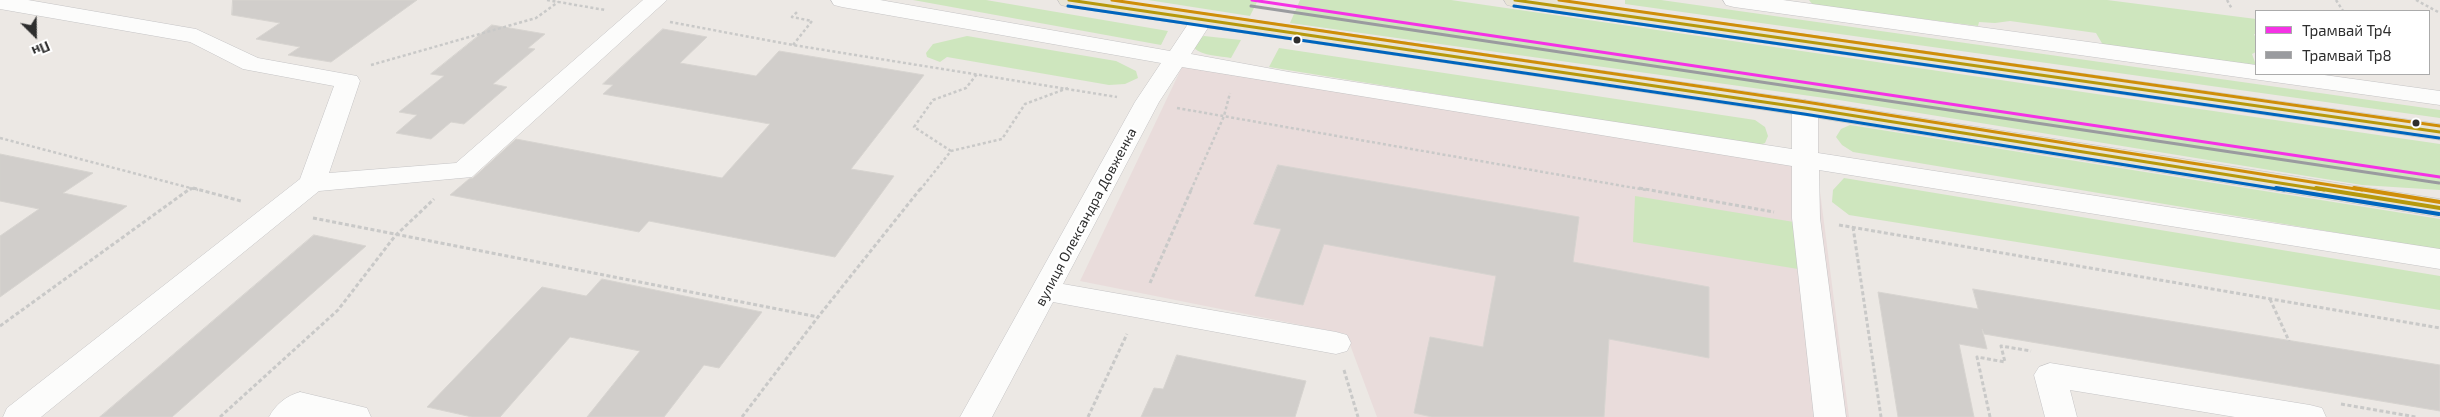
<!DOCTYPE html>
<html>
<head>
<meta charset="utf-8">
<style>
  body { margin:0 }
  #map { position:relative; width:2440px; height:417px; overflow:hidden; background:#ece8e4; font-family:"Exo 2",sans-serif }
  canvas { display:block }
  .legend { position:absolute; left:2255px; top:10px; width:175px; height:65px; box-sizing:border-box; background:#fff; border:1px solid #ababab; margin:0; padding:6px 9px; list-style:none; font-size:15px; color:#2e2e2e }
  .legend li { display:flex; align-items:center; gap:10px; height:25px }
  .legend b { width:25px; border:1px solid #ababab }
  .north { position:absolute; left:10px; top:10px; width:50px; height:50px; -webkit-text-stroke:4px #fff; paint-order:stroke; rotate:157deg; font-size:14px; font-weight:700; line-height:20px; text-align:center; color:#2e2e2e }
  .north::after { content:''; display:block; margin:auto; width:18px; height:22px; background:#2e2e2e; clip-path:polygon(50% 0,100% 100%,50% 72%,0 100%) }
</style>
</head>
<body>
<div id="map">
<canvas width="2440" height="417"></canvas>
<ul class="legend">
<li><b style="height:6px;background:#f532e5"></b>Трамвай Тр4</li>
<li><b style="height:6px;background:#9a9b9f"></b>Трамвай Тр8</li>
</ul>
<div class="north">Пн</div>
</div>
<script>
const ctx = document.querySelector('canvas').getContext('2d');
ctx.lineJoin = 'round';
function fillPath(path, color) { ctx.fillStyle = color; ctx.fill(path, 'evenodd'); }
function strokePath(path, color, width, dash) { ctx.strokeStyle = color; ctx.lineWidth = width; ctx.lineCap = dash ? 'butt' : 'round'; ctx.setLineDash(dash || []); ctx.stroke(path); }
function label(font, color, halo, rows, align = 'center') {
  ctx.font = font + ' "Exo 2",sans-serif'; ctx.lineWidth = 5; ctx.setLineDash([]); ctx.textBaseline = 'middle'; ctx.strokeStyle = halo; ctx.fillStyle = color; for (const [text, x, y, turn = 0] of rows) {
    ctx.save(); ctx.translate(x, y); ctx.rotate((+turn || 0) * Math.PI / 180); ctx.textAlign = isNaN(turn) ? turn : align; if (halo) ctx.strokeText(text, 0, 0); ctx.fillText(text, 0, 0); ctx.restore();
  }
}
const medical = new Path2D(`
  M 1182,67 L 1817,168 L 1849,417 L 1377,417 L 1346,334 L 1080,281 Z`);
const green = new Path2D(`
  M 913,0 L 986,0 L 1168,31 L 1161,45 Z
  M 1148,0 L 1258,0 L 1250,16 Z
  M 1300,0 L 1451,0 L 2440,144 L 2440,190 L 2362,185 L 1839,100 L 1290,23 Z
  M 1625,0 L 1661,0 L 2440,110 L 2440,118 L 1625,4 Z
  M 1809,0 L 2107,0 L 2256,19 L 2256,34 L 2254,34 L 2256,39 L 2256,52 L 2252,54 L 2256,65 L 2103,45 L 2096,33 L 2010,21 L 1995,23 L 1979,22 L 1978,26 L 1813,5 Z
  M 967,36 L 1116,61 L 1136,71 L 1138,78 L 1125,84 L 1109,85 L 947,57 L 940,62 L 927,57 L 926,53 L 933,44 Z
  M 1204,36 L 1241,40 L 1231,58 C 1220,56 1203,56 1194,48 L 1200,38 Z
  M 1279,48 L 1755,120 L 1765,127 L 1768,136 L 1765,143 L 1757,146 L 1269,67 Z
  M 1850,125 L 2440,219 L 2440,250 L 1853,152 L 1842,145 L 1836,137 L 1841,129 Z
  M 1844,178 L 2440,276 L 2440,310 L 1849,215 L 1832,202 L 1833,190 Z
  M 1635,196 L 1794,222 L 1798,269 L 1633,242 Z`);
const building = new Path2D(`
  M 233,0 L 417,0 L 331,62 L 288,55 L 300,47 L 256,39 L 280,23 L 232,15 Z
  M 492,25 L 545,34 L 528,48 L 535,49 L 493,84 L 507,87 L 464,124 L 451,122 L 431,139 L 396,133 L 417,115 L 399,112 L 444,76 L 431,74 Z
  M 663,29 L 707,37 L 680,63 L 756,76 L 779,51 L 924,75 L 851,169 L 894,176 L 835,257 L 649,221 L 639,232 L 450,195 L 469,179 L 473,178 L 516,139 L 722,178 L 770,124 L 603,94 L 613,85 L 603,84 Z
  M 0,154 L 93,173 L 63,193 L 127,206 L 0,297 L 0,236 L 39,209 L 0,201 Z
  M 1278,165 L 1579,217 L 1573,262 L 1709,287 L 1709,358 L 1609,339 L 1604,417 L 1432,417 L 1414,413 L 1430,337 L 1483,347 L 1496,276 L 1324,244 L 1303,305 L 1255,296 L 1281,229 L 1254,224 Z
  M 314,235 L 366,246 L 172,417 L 100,417 Z
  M 602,279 L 762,312 L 719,368 L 704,365 L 664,417 L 587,417 L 640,351 L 570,337 L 500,417 L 472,417 L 427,407 L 542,287 L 586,296 Z
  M 1973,289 L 2440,365 L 2440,411 L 1984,334 L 1982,329 L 1987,349 L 1959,344 L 1974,417 L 1898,417 L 1878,292 L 1978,309 Z
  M 1177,355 L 1306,381 L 1295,417 L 1141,417 L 1154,388 L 1163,389 Z`);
const pathFar1 = new Path2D(`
  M 547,0 L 605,10
  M 2227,0 L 2232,9
  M 2336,0 L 2343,11
  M 2416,0 L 2440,13
  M 670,22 L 793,45 L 1117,97
  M 793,45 L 812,21 L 792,17 L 797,12
  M 371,65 L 536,18 L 558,2
  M 1177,108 L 1646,190
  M 0,138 L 198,190
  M 951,151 L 914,127 L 933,100 L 966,88 L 977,74
  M 190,190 L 192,188
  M 920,190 L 951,151 L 1002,139 L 1025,104 L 1068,88
  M 1191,190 L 1224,116 L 1230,93`);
const path = new Path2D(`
  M 193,188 L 241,201
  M 1639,188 L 1774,212
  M 313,218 L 818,317
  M 1839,225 L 2440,328
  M 1853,227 L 1881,417
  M 1150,283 L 1192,188
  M 2270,299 L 2289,341
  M 0,326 L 191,188
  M 1344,370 L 1358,417
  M 2341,404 L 2416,417
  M 220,417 L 338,310 L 395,236 L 434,199
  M 742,417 L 818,317 L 921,188
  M 1088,417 L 1127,334
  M 1990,417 L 1977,357 L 2005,362 L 2001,346 L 2031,351`);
const minor = new Path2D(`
  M 0,0 L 28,0 L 196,29 L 258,58 L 357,76 L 360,81 L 329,173 L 456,163 L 643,0 L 667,0 L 472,177 L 319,191 L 41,417 L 3,417 L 7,408 L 300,179 L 334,86 L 243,69 L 190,42 L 0,9 Z
  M 831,0 L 880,0 L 1170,51 L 1194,15 L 1202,13 L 1210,15 L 1213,20 L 1191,54 L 1289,72 L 1792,149 L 1792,108 L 1796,103 L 1805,100 L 1814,103 L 1818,108 L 1818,153 L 2440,249 L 2440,269 L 1819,170 L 1820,218 L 1846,417 L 1814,417 L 1792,218 L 1792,166 L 1182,67 L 1159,102 L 1063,284 L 1336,332 L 1347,335 L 1351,343 L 1347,351 L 1336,354 L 1053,302 L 992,417 L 960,417 L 1135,102 L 1161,63 L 842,7 L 834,5 Z
  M 1723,0 L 1783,0 L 2256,65 L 2256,74 L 2317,74 L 2440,91 L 2440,105 L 1734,7 L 1726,5 Z
  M 2050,363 L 2310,405 L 2322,408 L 2326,417 L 2235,417 L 2070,390 L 2077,417 L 2045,417 L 2034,375 L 2039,367 Z
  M 300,392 L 367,408 L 371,417 L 269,417 C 276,404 286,396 300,392 Z`);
const major = new Path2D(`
  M 1058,0 L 1115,0 L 1805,100 L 2440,199 L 2440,217 L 1805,116 L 1069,7 L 1061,5 Z
  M 1504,0 L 1562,0 L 2440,124 L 2440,140 L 1515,7 L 1507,5 Z`);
const bus1Far1 = new Path2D(`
  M 1069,0 L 1805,108 L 2324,190
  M 1515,0 L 2440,132`);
const bus1 = new Path2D(`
  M 2316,188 L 2440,208`);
const bus2Far1 = new Path2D(`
  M 1068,6 L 1804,114 L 2284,190
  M 1514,6 L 2439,138`);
const bus2 = new Path2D(`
  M 2276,188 L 2439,214`);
const bus3Far1 = new Path2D(`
  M 1112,0 L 1806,102 L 2362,190
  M 1559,0 L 2440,126`);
const bus3 = new Path2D(`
  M 2354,188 L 2440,202`);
const tram1 = new Path2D(`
  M 1252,0 L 2440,177`);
const tram2 = new Path2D(`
  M 1251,6 L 2439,183`);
const markers = [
  [1297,40,4.5,"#2e2e2e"],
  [2416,123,4.5,"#2e2e2e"]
];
const streetNames = [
  ["вулиця Олександра Довженка",1086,217,-62]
];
fillPath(medical, '#e9dcdb');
fillPath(green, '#cee6be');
fillPath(building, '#d1cecb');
strokePath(building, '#d7d4d0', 1);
strokePath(minor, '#c5c4c5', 1);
strokePath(major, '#c6c5c4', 1);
strokePath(pathFar1, '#c9c9c8', 2.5, [3, 2.5]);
strokePath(path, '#c9c9c8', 3, [4, 2.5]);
fillPath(minor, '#fcfcfb');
fillPath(major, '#e8e4d6');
strokePath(bus1Far1, '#b6990c', 3);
strokePath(bus1, '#b6990c', 4);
strokePath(bus2Far1, '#0065bd', 3);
strokePath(bus2, '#0065bd', 4);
strokePath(bus3Far1, '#cf8e09', 3);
strokePath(bus3, '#cf8e09', 4);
strokePath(tram1, '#f532e5', 3);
strokePath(tram2, '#9a9b9f', 3);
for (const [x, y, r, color] of markers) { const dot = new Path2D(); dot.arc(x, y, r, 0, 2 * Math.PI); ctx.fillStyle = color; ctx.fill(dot); strokePath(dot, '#fff', 2); }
label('14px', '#2e2e2e', '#fff', streetNames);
</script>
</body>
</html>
